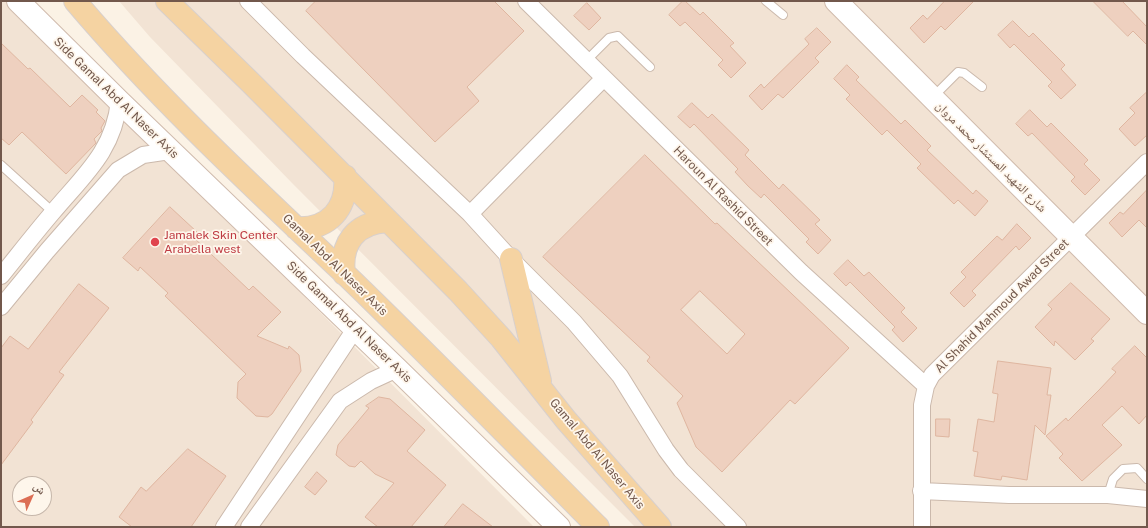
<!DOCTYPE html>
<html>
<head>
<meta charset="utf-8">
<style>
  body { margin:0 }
  #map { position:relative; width:1148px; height:528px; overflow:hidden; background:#fbf2e5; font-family:"Public Sans","Noto Naskh Arabic",sans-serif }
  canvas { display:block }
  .frame { position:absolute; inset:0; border:2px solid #72584c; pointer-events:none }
  .north { position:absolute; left:12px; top:476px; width:40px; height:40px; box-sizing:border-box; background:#fef6eb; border:1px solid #c6b7ab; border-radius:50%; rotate:45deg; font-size:11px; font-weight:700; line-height:16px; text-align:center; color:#72584c }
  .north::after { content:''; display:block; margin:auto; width:14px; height:18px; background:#dc6d53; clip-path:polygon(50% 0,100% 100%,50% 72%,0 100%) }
</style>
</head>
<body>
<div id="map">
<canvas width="1148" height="528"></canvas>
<div class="frame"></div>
<div class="north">ش</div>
</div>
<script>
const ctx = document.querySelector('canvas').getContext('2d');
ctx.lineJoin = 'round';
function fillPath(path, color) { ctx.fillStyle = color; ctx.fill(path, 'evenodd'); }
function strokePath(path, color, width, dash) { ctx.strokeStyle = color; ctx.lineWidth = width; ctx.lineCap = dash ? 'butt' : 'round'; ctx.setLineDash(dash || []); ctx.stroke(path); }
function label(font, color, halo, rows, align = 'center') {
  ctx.font = font + ' "Public Sans","Noto Naskh Arabic",sans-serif'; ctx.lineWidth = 3.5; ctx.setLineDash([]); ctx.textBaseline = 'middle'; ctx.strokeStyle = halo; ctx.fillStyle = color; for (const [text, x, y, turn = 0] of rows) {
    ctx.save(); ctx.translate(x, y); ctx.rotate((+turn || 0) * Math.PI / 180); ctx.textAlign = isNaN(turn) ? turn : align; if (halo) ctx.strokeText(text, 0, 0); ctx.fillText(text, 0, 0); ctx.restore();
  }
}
const residential = new Path2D(`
  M 1,1 L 10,1 L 534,527 L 1,527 ZM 20,484 L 44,484 L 44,508 L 20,508 Z
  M 119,1 L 1147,1 L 1147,527 L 635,527 L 292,183 L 150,37 Z`);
const building = new Path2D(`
  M 316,1 L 494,1 L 524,31 L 467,87 L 479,101 L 435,142 L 306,11 Z
  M 683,1 L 685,1 L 700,15 L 703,12 L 734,43 L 730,46 L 746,63 L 731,78 L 718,65 L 723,60 L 685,22 L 680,26 L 669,15 Z
  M 945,1 L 974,1 L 945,30 L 941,26 L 924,43 L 910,28 L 923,15 L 927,19 Z
  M 1093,1 L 1122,1 L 1147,27 L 1147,45 L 1133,31 L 1128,36 Z
  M 587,3 L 601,18 L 589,30 L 574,16 Z
  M 1013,21 L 1029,37 L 1033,33 L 1065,65 L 1061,69 L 1076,85 L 1061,99 L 1048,86 L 1052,82 L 1014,44 L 1010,48 L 998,35 Z
  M 817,28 L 831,42 L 815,58 L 819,62 L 783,98 L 778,94 L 762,110 L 749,96 L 761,84 L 764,88 L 809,44 L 805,39 Z
  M 1,43 L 28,69 L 30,68 L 70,107 L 82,95 L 98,110 L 96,112 L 105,121 L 101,128 L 102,131 L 94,139 L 96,143 L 66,174 L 22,132 L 9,145 L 1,138 Z
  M 847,65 L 859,77 L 856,80 L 901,124 L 905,120 L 931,146 L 927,150 L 973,194 L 976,190 L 988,201 L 975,216 L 958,200 L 954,204 L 917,168 L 921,164 L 887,130 L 882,135 L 846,99 L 850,95 L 834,79 Z
  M 1147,92 L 1147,135 L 1135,146 L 1119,129 L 1135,113 L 1130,108 Z
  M 692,103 L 708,118 L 712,114 L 749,150 L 745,155 L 779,189 L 783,184 L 820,220 L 815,224 L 831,240 L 818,254 L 806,242 L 809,239 L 764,194 L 761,198 L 748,186 L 735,172 L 738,169 L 694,124 L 690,128 L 678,117 Z
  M 1030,110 L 1047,127 L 1051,123 L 1088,160 L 1084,164 L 1100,180 L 1085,195 L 1071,181 L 1075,177 L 1032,133 L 1028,136 L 1016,124 Z
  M 645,155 L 715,224 L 717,223 L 849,348 L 795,404 L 790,400 L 722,472 L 696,447 L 677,403 L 683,396 L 647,361 L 650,357 L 543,257 ZM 700,291 L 745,334 L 727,354 L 681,310 Z
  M 1147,190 L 1147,228 L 1139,220 L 1122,237 L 1109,223 L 1120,212 L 1123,214 Z
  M 170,207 L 197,232 L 193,237 L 249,290 L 253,286 L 281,312 L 257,336 L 288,349 L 289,346 L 299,355 L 301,371 L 272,414 L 268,417 L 256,416 L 237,398 L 238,382 L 246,374 L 165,296 L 168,293 L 140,267 L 138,271 L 123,258 Z
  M 1017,224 L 1031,238 L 1019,250 L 1016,246 L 972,291 L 976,295 L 964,307 L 950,293 L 966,277 L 961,272 L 997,236 L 1002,240 Z
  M 848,260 L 864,276 L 869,272 L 905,308 L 901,312 L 917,328 L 903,342 L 892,330 L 895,327 L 850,282 L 846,286 L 834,274 Z
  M 1071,283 L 1110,319 L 1091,339 L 1094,341 L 1075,360 L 1055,341 L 1054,346 L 1035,327 L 1052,309 L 1048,305 Z
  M 79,284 L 109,308 L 59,372 L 64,375 L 31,420 L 33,422 L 1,465 L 1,348 L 10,336 L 28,349 Z
  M 1135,346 L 1147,358 L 1147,415 L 1139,424 L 1122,406 L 1102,425 L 1122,445 L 1082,481 L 1059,458 L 1063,454 L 1046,436 L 1066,418 L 1068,421 L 1099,390 L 1116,372 L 1112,369 Z
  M 998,361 L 1051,368 L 1047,395 L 1051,395 L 1045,435 L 1035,425 L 1027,480 L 1002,476 L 1001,480 L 974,476 L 978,452 L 973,451 L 978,419 L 994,422 L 998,394 L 993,393 Z
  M 379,397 L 390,399 L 425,430 L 407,451 L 446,485 L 411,527 L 378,527 L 365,517 L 394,483 L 375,474 L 361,461 L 355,467 L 349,466 L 336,455 L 338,445 L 369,408 L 366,406 Z
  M 936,419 L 950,419 L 949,437 L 936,436 Z
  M 188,449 L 226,476 L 191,527 L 132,527 L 119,517 L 141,487 L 146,491 Z
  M 317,472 L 327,481 L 315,495 L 305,487 Z
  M 463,504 L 493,527 L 444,527 Z`);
const lane = new Path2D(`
  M 766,1 L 783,15
  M 586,61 L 609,38 L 618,36 L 650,67
  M 933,97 L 958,72 L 964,73 L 982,87
  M 1,165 L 53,212
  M 1108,495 L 1113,479 L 1123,469 L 1137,468 L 1147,479`);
const street = new Path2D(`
  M 248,1 L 303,56 L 470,214 L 511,259 L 574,322 L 620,376 L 666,450 L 681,470 L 738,527
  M 526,1 L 801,272 L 926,386
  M 470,214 L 604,78
  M 1,276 C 18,255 35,233 53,212 C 83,176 114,151 119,101
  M 1,307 L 47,251 L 118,170 L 143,155 L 170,151
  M 921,491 L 1009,495 L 1108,495 L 1147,499
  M 224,527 L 355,329
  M 249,527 L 340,401 L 371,381 L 397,369
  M 922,527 L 922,405 L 926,386 L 932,375 L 1147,162`);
const secondary = new Path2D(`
  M 18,1 L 119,101 L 397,369 L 559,527
  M 836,1 L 1147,313`);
const primary = new Path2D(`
  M 75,1 C 158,99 252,186 345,274 C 431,357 514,442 598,527
  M 167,1 L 251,83 L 458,291 L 501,338 L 566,420 L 660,527
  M 296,228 C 329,230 348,208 345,176
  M 511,259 L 540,381
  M 344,274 C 340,243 356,223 387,221`);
const markers = [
  [155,242,5,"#e0444e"]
];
const streetNames = [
  ["Side Gamal Abd Al Naser Axis",116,98,44],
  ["شارع الشهيد المستشار محمد مروان",991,157,45],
  ["Haroun Al Rashid Street",723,196,45],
  ["Gamal Abd Al Naser Axis",335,265,44],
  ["Al Shahid Mahmoud Awad Street",1002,306,-45],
  ["Side Gamal Abd Al Naser Axis",349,322,44],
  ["Gamal Abd Al Naser Axis",597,454,50]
];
const healthNames = [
  ["Jamalek Skin Center",164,235],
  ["Arabella west",164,249]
];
fillPath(residential, '#f2e3d4');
fillPath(building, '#eed0bf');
strokePath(building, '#dfb6a0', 1);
strokePath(lane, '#cbb9ac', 10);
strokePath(street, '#cbb9ac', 18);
strokePath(secondary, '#d0bbad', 24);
strokePath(primary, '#d8d0cd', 24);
strokePath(lane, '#fff', 8);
strokePath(street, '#fff', 16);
strokePath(secondary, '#fff', 22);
strokePath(primary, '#f5d3a2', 22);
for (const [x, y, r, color] of markers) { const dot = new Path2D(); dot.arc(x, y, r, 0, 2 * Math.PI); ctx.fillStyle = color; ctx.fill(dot); strokePath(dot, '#fef6eb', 1.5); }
label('12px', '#72584c', '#fef6eb', streetNames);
label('12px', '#be3a42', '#fef6eb', healthNames, 'left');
</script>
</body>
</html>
